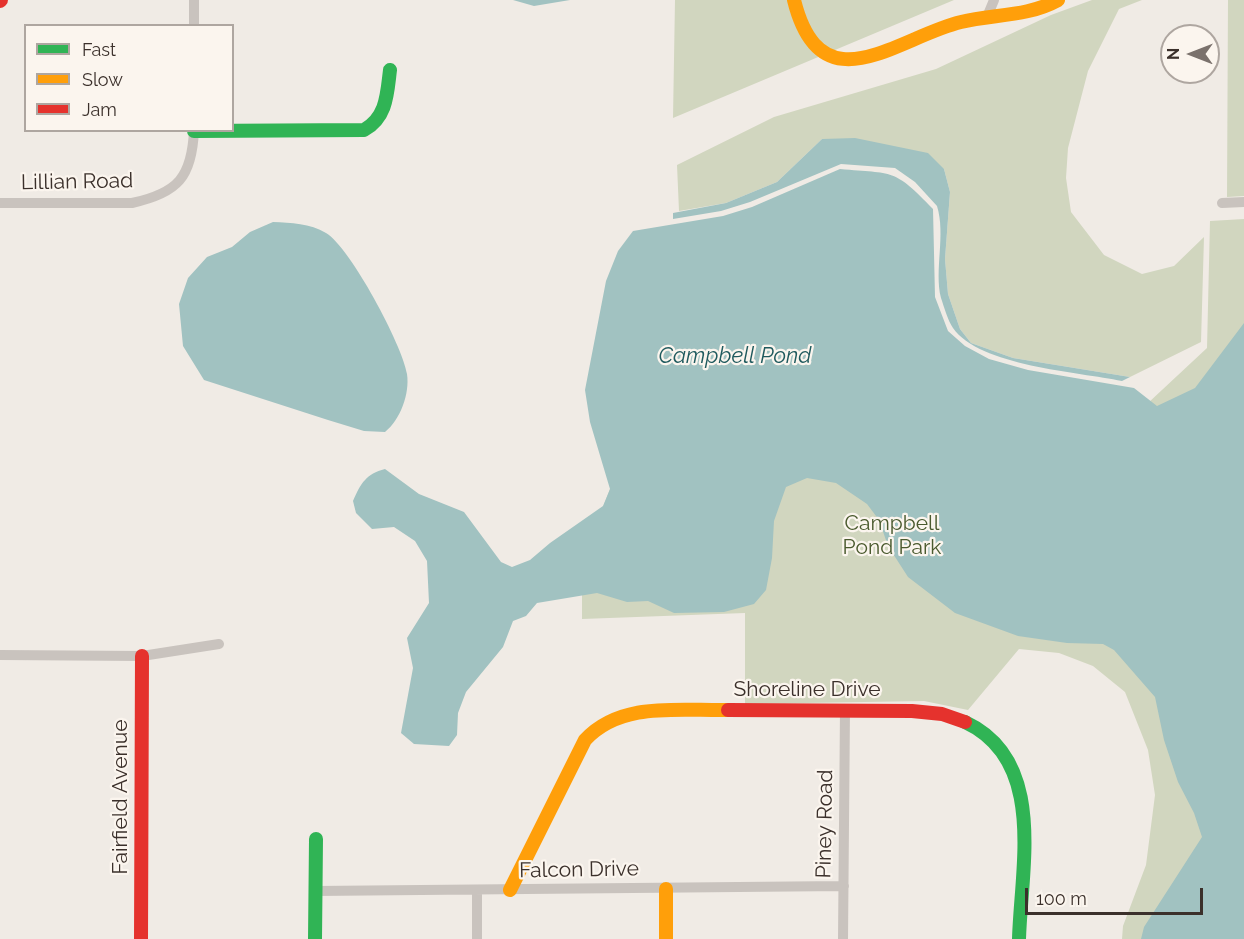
<!DOCTYPE html>
<html>
<head>
<meta charset="utf-8">
<style>
  body { margin:0 }
  #map { position:relative; width:1244px; height:939px; overflow:hidden; background:#f0ebe5; font-family:Raleway,sans-serif }
  canvas { display:block }
  .legend { position:absolute; left:24px; top:24px; width:210px; height:108px; box-sizing:border-box; background:#fbf5ee; border:2px solid #aea6a0; margin:0; padding:8px 10px; list-style:none; font-size:18px; color:#3b302b }
  .legend li { display:flex; align-items:center; gap:12px; height:30px }
  .legend b { width:30px; border:2px solid #aea6a0 }
  .north { position:absolute; left:1160px; top:24px; width:60px; height:60px; box-sizing:border-box; background:#fbf5ee; border:2px solid #aea6a0; border-radius:50%; rotate:270deg; font-size:16px; font-weight:700; line-height:24px; text-align:center; color:#3b302b }
  .north::after { content:''; display:block; margin:auto; width:21px; height:27px; background:#7a716c; clip-path:polygon(50% 0,100% 100%,50% 72%,0 100%) }
  .scale { position:absolute; left:1025px; top:888px; width:178px; height:27px; box-sizing:border-box; border:3px solid #3b302b; border-top:0; padding-left:8px; font-size:18px; line-height:21px; white-space:nowrap; color:#3b302b; -webkit-text-stroke:4px #fbf5ee; paint-order:stroke }
</style>
</head>
<body>
<div id="map">
<canvas width="1244" height="939"></canvas>
<ul class="legend">
<li><b style="height:8px;background:#30b455"></b>Fast</li>
<li><b style="height:8px;background:#ff9f0a"></b>Slow</li>
<li><b style="height:8px;background:#e5322d"></b>Jam</li>
</ul>
<div class="north">N</div>
<div class="scale">100 m</div>
</div>
<script>
const ctx = document.querySelector('canvas').getContext('2d');
ctx.lineJoin = 'round';
function fillPath(path, color) { ctx.fillStyle = color; ctx.fill(path, 'evenodd'); }
function strokePath(path, color, width, dash) { ctx.strokeStyle = color; ctx.lineWidth = width; ctx.lineCap = dash ? 'butt' : 'round'; ctx.setLineDash(dash || []); ctx.stroke(path); }
function label(font, color, halo, rows, align = 'center') {
  ctx.font = font + ' Raleway,sans-serif'; ctx.lineWidth = 4.5; ctx.setLineDash([]); ctx.textBaseline = 'middle'; ctx.strokeStyle = halo; ctx.fillStyle = color; for (const [text, x, y, turn = 0] of rows) {
    ctx.save(); ctx.translate(x, y); ctx.rotate((+turn || 0) * Math.PI / 180); ctx.textAlign = isNaN(turn) ? turn : align; if (halo) ctx.strokeText(text, 0, 0); ctx.fillText(text, 0, 0); ctx.restore();
  }
}
const green = new Path2D(`
  M 675,0 L 954,0 L 673,118 Z
  M 1092,0 L 1142,0 L 1119,9 L 1088,71 L 1068,148 L 1066,178 L 1071,212 L 1104,255 L 1142,274 L 1174,266 L 1204,237 L 1201,342 L 1130,377 L 1013,358 L 971,343 L 960,329 L 948,294 L 945,259 L 950,192 L 944,169 L 822,139 L 777,182 L 726,203 L 679,211 L 677,165 L 774,117 L 936,69 L 1051,15 Z
  M 1228,0 L 1244,0 L 1244,196 L 1227,197 Z
  M 1244,219 L 1244,939 L 1122,939 L 1123,926 L 1146,865 L 1155,795 L 1148,750 L 1125,692 L 1093,666 L 1059,653 L 1019,649 L 968,710 L 924,701 L 745,704 L 745,613 L 582,619 L 582,561 L 706,242 L 953,382 L 1118,431 L 1207,348 L 1210,221 Z`);
const water = new Path2D(`
  M 513,0 L 570,0 L 534,6 Z
  M 855,138 L 928,153 L 944,169 L 950,192 L 945,259 L 948,294 L 960,329 L 971,343 L 1013,358 L 1130,377 L 1122,381 C 1079,372 979,366 953,328 C 948,321 944,307 941,298 C 934,270 946,235 937,206 L 915,182 L 895,168 L 841,164 L 750,202 L 721,211 L 673,219 L 673,213 L 726,203 L 777,182 L 822,139 Z
  M 840,169 C 894,174 894,168 933,209 L 935,297 L 948,331 L 965,346 L 989,359 L 1028,370 L 1134,388 L 1157,406 L 1195,388 L 1244,323 L 1244,939 L 1141,939 L 1144,927 L 1202,837 L 1194,813 L 1178,782 L 1164,740 L 1155,697 L 1114,650 L 1103,644 L 1067,643 L 1018,636 L 955,613 L 908,577 L 888,546 L 879,520 L 867,504 L 836,483 L 807,478 L 786,487 L 774,521 L 772,558 L 766,590 L 754,604 L 724,612 L 674,613 L 648,601 L 627,602 L 597,593 L 537,603 L 526,616 L 513,621 L 503,647 L 466,692 L 458,713 L 457,735 L 449,746 L 414,744 L 401,733 L 413,668 L 407,638 L 429,603 L 427,561 L 415,541 L 394,527 L 372,529 L 356,513 L 353,501 C 361,483 366,474 385,469 L 419,494 L 464,512 L 501,562 L 512,567 L 530,560 L 550,543 L 603,506 L 610,489 L 590,422 L 585,390 L 606,281 L 618,251 L 633,231 L 723,216 L 752,207 Z
  M 273,222 C 291,223 310,223 326,233 C 350,247 403,346 407,374 C 410,394 400,420 385,432 L 364,431 L 328,420 L 204,380 L 183,346 L 179,304 L 188,278 L 207,257 L 232,247 L 250,232 Z`);
const street = new Path2D(`
  M 987,17 L 994,0
  M 194,26 L 194,0
  M 0,203 L 132,203 C 178,193 192,177 194,130
  M 1222,203 L 1244,202
  M 0,655 L 142,656 L 219,644
  M 315,891 L 844,886
  M 477,891 L 477,939
  M 843,939 L 845,709`);
const fast = new Path2D(`
  M 194,131 L 364,130 C 387,117 387,94 390,70
  M 965,722 C 1047,760 1021,867 1019,939
  M 315,939 L 316,839`);
const slow = new Path2D(`
  M 794,0 C 821,109 898,37 961,22 C 994,14 1027,17 1058,0
  M 666,889 L 666,939
  M 510,890 L 585,740 C 621,701 679,711 728,710`);
const jam = new Path2D(`
  M 0,1 L 1,0
  M 728,710 L 912,711 L 942,714 L 965,722
  M 141,939 L 142,656`);
const streetNames = [
  ["Lillian Road",77,182,-1],
  ["Shoreline Drive",807,690],
  ["Fairfield Avenue",121,797,-90],
  ["Piney Road",825,824,-89],
  ["Falcon Drive",579,870,-1]
];
const parkNames = [
  ["Campbell",892,524],
  ["Pond Park",892,548]
];
const waterNames = [
  ["Campbell Pond",735,356]
];
fillPath(green, '#d1d6bf');
fillPath(water, '#a1c2c1');
strokePath(street, '#c9c3be', 10);
strokePath(fast, '#30b455', 14);
strokePath(slow, '#ff9f0a', 14);
strokePath(jam, '#e5322d', 14);
label('21px', '#3b302b', '#fbf5ee', streetNames);
label('21px', '#4a5a2e', '#fbf5ee', parkNames);
label('italic 22px', '#1f5a5e', '#fbf5ee', waterNames);
</script>
</body>
</html>
